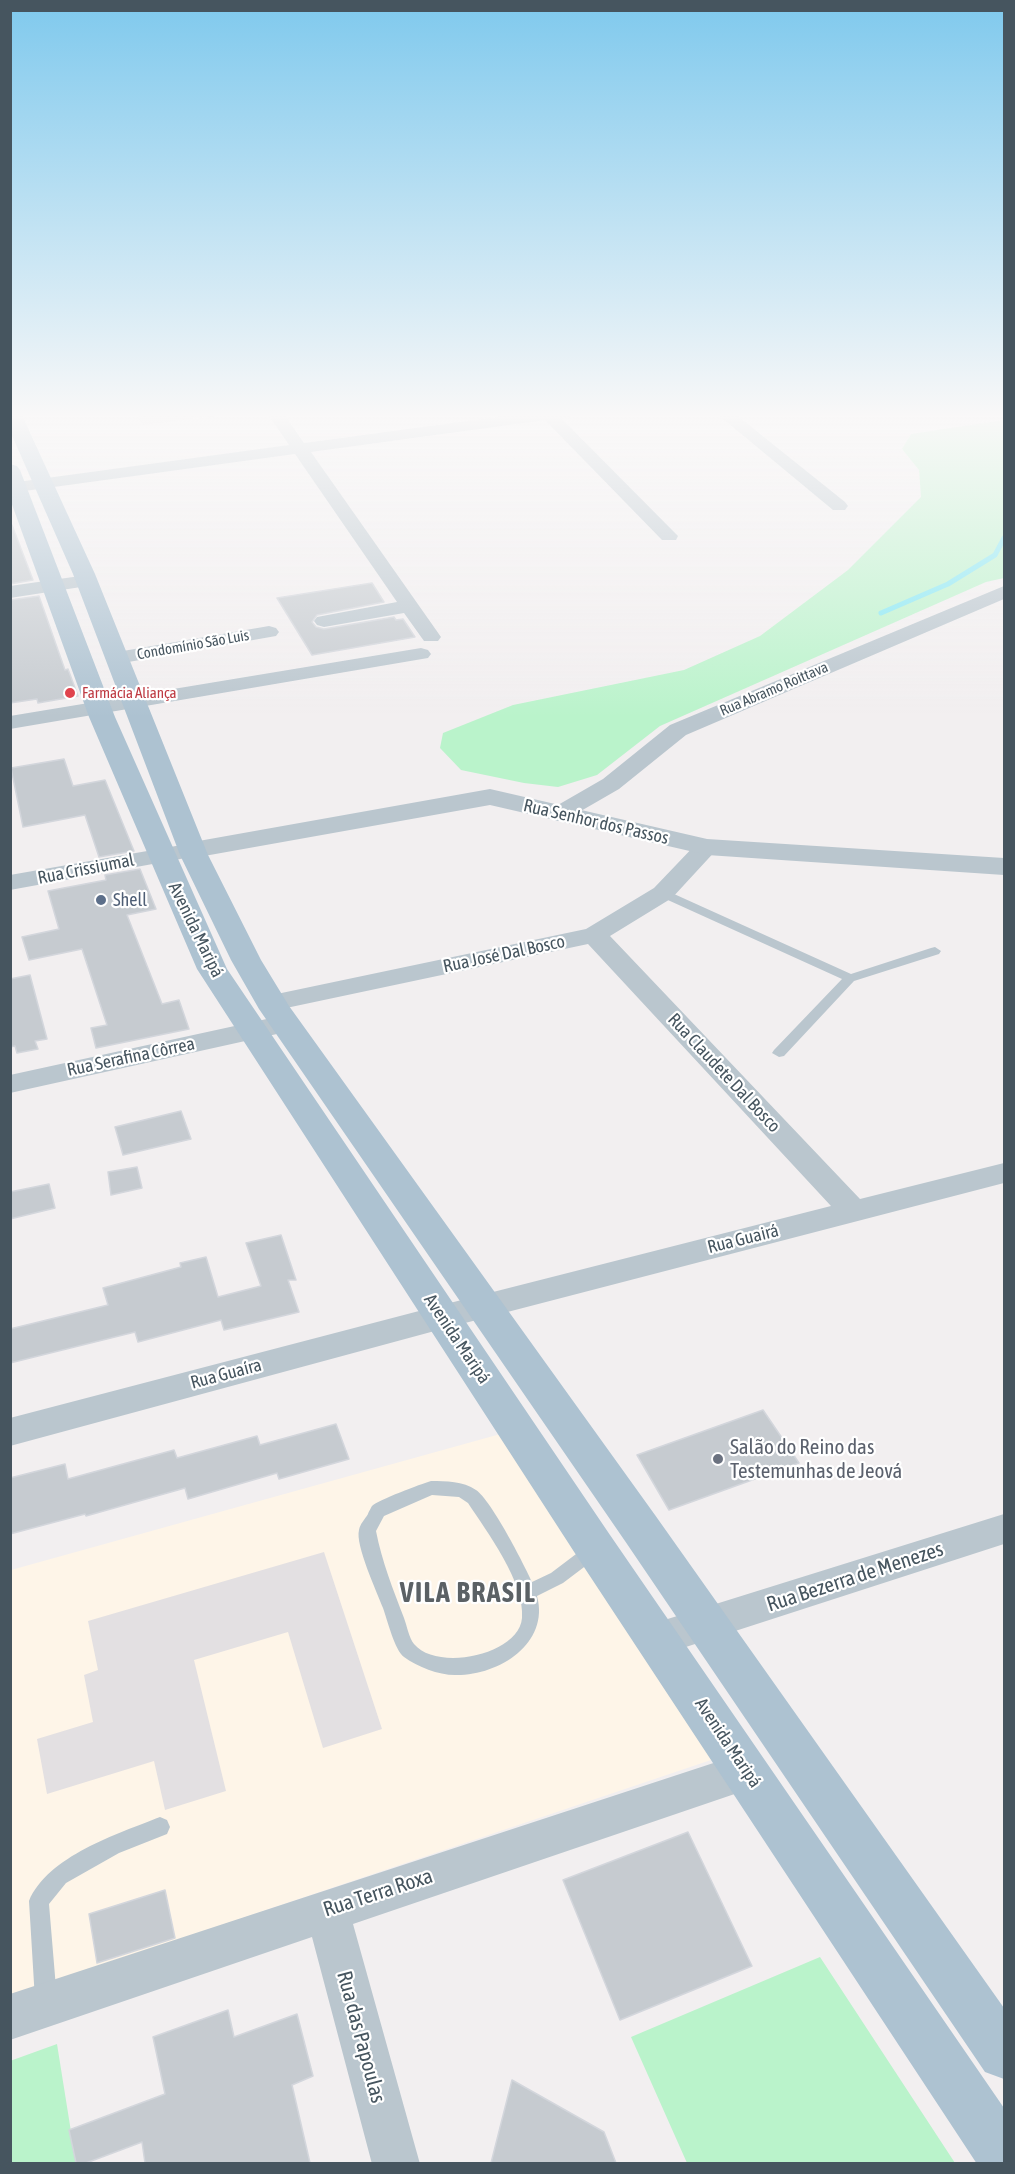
<!DOCTYPE html>
<html>
<head>
<meta charset="utf-8">
<style>
  body { margin:0 }
  #map { position:relative; width:1015px; height:2174px; overflow:hidden; background:#f2eff0; font-family:"Asap Condensed",sans-serif }
  canvas { display:block }
  .frame { position:absolute; inset:0; border:12px solid #46555f; pointer-events:none }
</style>
</head>
<body>
<div id="map">
<canvas width="1015" height="2174"></canvas>
<div class="frame"></div>
</div>
<script>
const ctx = document.querySelector('canvas').getContext('2d');
ctx.lineJoin = 'round';
function fillPath(path, color) { ctx.fillStyle = color; ctx.fill(path, 'evenodd'); }
function strokePath(path, color, width, dash) { ctx.strokeStyle = color; ctx.lineWidth = width; ctx.lineCap = dash ? 'butt' : 'round'; ctx.setLineDash(dash || []); ctx.stroke(path); }
function label(font, color, halo, rows, align = 'center') {
  ctx.font = font + ' "Asap Condensed",sans-serif'; ctx.lineWidth = 4.5; ctx.setLineDash([]); ctx.textBaseline = 'middle'; ctx.strokeStyle = halo; ctx.fillStyle = color; for (const [text, x, y, turn = 0] of rows) {
    ctx.save(); ctx.translate(x, y); ctx.rotate((+turn || 0) * Math.PI / 180); ctx.textAlign = isNaN(turn) ? turn : align; if (halo) ctx.strokeText(text, 0, 0); ctx.fillText(text, 0, 0); ctx.restore();
  }
}
const commercial = new Path2D(`
  M 504,1433 L 714,1759 L 11,1996 L 11,1570 Z`);
const education = new Path2D(`
  M 136,413 L 239,413 L 143,425 Z
  M 324,1552 L 382,1729 L 323,1748 L 288,1632 L 194,1660 L 226,1791 L 165,1810 L 154,1761 L 47,1794 L 37,1739 L 93,1722 L 84,1675 L 98,1670 L 88,1621 Z`);
const green = new Path2D(`
  M 1004,420 L 1004,578 L 986,582 L 660,726 L 597,775 L 558,787 L 524,783 L 461,770 L 440,748 L 443,733 L 513,705 L 684,670 L 760,636 L 848,570 L 921,497 L 919,470 L 902,449 L 911,434 Z
  M 820,1957 L 955,2163 L 687,2163 L 631,2037 Z
  M 57,2044 L 76,2163 L 11,2163 L 10,2061 Z`);
const stream = new Path2D(`
  M 881,613 L 948,584 L 995,555 L 1004,538`);
const building = new Path2D(`
  M 12,525 L 33,580 L 10,584 Z
  M 372,583 L 384,602 L 317,615 L 312,622 L 316,627 L 324,629 L 394,617 L 396,620 L 403,619 L 415,637 L 312,655 L 277,598 Z
  M 39,596 L 65,670 L 68,669 L 78,696 L 38,703 L 37,699 L 10,703 L 10,600 Z
  M 64,759 L 73,786 L 105,780 L 134,851 L 99,857 L 85,815 L 23,827 L 11,768 Z
  M 140,869 L 156,909 L 127,915 L 162,1004 L 179,1000 L 189,1029 L 96,1048 L 91,1028 L 107,1025 L 82,949 L 29,960 L 22,937 L 59,929 L 48,891 L 106,880 L 105,875 Z
  M 30,975 L 47,1039 L 35,1041 L 38,1049 L 17,1053 L 15,1046 L 10,1047 L 10,979 Z
  M 181,1111 L 191,1139 L 123,1155 L 115,1127 Z
  M 137,1167 L 142,1188 L 111,1195 L 108,1172 Z
  M 49,1184 L 55,1208 L 10,1219 L 10,1192 Z
  M 281,1235 L 296,1280 L 288,1280 L 299,1312 L 224,1330 L 221,1320 L 138,1342 L 135,1332 L 10,1363 L 10,1329 L 108,1305 L 103,1288 L 181,1267 L 180,1263 L 206,1257 L 218,1297 L 261,1286 L 246,1243 Z
  M 763,1410 L 799,1463 L 669,1510 L 637,1455 Z
  M 336,1424 L 349,1459 L 279,1479 L 277,1473 L 188,1499 L 185,1488 L 86,1516 L 85,1514 L 10,1534 L 10,1478 L 65,1464 L 68,1479 L 174,1450 L 177,1458 L 257,1436 L 260,1445 Z
  M 688,1832 L 752,1966 L 620,2020 L 563,1880 Z
  M 165,1890 L 175,1938 L 97,1963 L 89,1914 Z
  M 228,2010 L 234,2037 L 297,2014 L 313,2076 L 292,2085 L 310,2163 L 145,2163 L 142,2142 L 86,2163 L 76,2163 L 69,2130 L 165,2094 L 153,2037 Z
  M 512,2080 L 604,2132 L 616,2163 L 491,2163 Z`);
const service = new Path2D(`
  M 663,889 L 851,974 L 931,948 L 935,947 L 941,951 L 939,954 L 854,981 L 784,1056 L 779,1057 L 772,1053 L 774,1050 L 842,979 L 659,896 L 657,893 L 659,890 Z
  M 431,1481 C 446,1481 463,1481 476,1490 C 491,1500 524,1564 532,1582 L 551,1573 L 588,1545 L 594,1543 L 600,1545 L 603,1550 L 600,1555 L 563,1583 L 537,1596 C 550,1644 498,1676 455,1675 C 438,1675 418,1667 404,1657 C 395,1651 387,1619 383,1608 C 377,1592 355,1545 359,1530 C 360,1524 365,1519 368,1514 C 368,1513 372,1506 372,1506 C 378,1500 421,1484 431,1481 ZM 432,1495 L 459,1497 L 468,1503 C 487,1532 525,1582 522,1618 C 519,1655 437,1672 414,1644 C 409,1638 407,1626 404,1618 C 393,1589 382,1562 376,1531 L 384,1516 Z
  M 160,1817 L 167,1820 L 170,1827 L 167,1834 L 119,1853 L 66,1883 L 49,1904 L 57,2000 L 54,2008 L 46,2011 L 38,2008 L 35,2000 L 29,1901 C 48,1856 117,1834 160,1817 Z`);
const minor = new Path2D(`
  M 267,413 L 283,413 L 304,443 L 527,413 L 572,413 L 570,416 L 561,418 L 678,536 L 676,540 L 662,540 L 545,420 L 311,452 L 441,637 L 438,641 L 424,641 L 404,613 L 324,627 L 317,625 L 314,621 L 317,617 L 397,602 L 295,454 L 10,493 L 10,483 L 289,445 Z
  M 716,413 L 734,413 L 845,502 L 848,506 L 845,510 L 833,510 Z
  M 87,575 L 94,577 L 97,581 L 94,585 L 10,598 L 10,586 Z
  M 1004,586 L 1004,599 L 686,735 L 619,789 L 567,819 L 559,821 L 551,819 L 547,814 L 551,809 L 603,779 L 670,725 Z
  M 269,626 L 276,628 L 279,632 L 276,636 L 117,664 L 110,662 L 107,658 L 110,654 L 117,652 Z
  M 421,648 L 428,650 L 431,654 L 428,658 L 10,729 L 10,716 Z
  M 707,840 L 716,842 L 719,847 L 672,898 L 610,936 L 860,1199 L 1004,1163 L 1004,1183 L 442,1329 L 10,1446 L 10,1418 L 442,1305 L 831,1206 L 588,944 L 272,1011 L 262,1009 L 259,1003 L 262,997 L 272,995 L 586,929 L 654,888 L 698,842 Z
  M 193,843 L 202,845 L 205,850 L 202,855 L 10,890 L 10,875 Z
  M 285,1015 L 295,1018 L 299,1024 L 295,1030 L 10,1093 L 10,1075 Z
  M 1004,1514 L 1004,1544 L 658,1656 L 644,1651 L 639,1639 L 644,1627 L 658,1622 Z
  M 747,1752 L 761,1757 L 767,1771 L 761,1785 L 353,1924 L 420,2164 L 372,2164 L 312,1937 L 10,2040 L 10,1994 Z`);
const tertiary = new Path2D(`
  M 490,789 L 707,839 L 1004,858 L 1004,875 L 707,855 L 490,805 L 193,858 L 183,856 L 179,850 L 183,844 L 193,842 Z`);
const primary = new Path2D(`
  M 10,413 L 21,413 L 95,574 L 208,855 L 261,960 L 289,1006 L 655,1515 L 1004,2008 L 1004,2079 L 985,2072 L 625,1541 L 259,1009 L 231,960 L 180,855 L 73,574 L 10,431 Z
  M 10,464 L 17,466 L 20,470 L 115,717 L 227,969 L 610,1535 L 1004,2108 L 1004,2164 L 977,2164 L 580,1561 L 197,969 L 89,717 L 10,499 Z`);
const markers = [
  [70,693,6,"#e0444e"],
  [101,900,6,"#5c6f8a"],
  [718,1459,6,"#6b7280"]
];
const farStreetnames = [
  ["Condomínio São Luis",193,645,-10],
  ["Rua Abramo Roittava",774,689,-23]
];
const farHealthnames = [
  ["Farmácia Aliança",82,693]
];
const streetNames = [
  ["Rua Senhor dos Passos",596,822,13],
  ["Rua Crissiumal",86,869,-11],
  ["Avenida Maripá",196,930,64],
  ["Rua José Dal Bosco",504,954,-12],
  ["Rua Serafina Côrrea",131,1057,-12],
  ["Rua Claudete Dal Bosco",724,1073,47],
  ["Rua Guairá",743,1239,-14],
  ["Avenida Maripá",457,1339,56],
  ["Rua Guaíra",226,1374,-15],
  ["Avenida Maripá",728,1743,56]
];
const serviceNames = [
  ["Shell",113,900]
];
const nearWorshipnames = [
  ["Salão do Reino das",730,1447],
  ["Testemunhas de Jeová",730,1471]
];
const nearStreetnames = [
  ["Rua Bezerra de Menezes",855,1577,-18],
  ["Rua Terra Roxa",378,1893,-18],
  ["Rua das Papoulas",361,2037,75]
];
const nearDistrictnames = [
  ["VILA BRASIL",468,1593]
];
fillPath(commercial, '#fef5e8');
fillPath(education, '#e3e0e2');
fillPath(green, '#baf3cb');
strokePath(stream, '#83e8f4', 5);
fillPath(building, '#c6cbd0');
strokePath(building, '#d3d6dc', 1.5);
fillPath(service, '#bac6ce');
fillPath(minor, '#bac6ce');
fillPath(tertiary, '#bac6ce');
fillPath(primary, '#adc2d1');
const sky = ctx.createLinearGradient(0, 0, 0, 717);
sky.addColorStop(0, '#7fc9ed');
sky.addColorStop(0.58, '#f9f8f8');
sky.addColorStop(1, '#f9f8f800');
ctx.fillStyle = sky;
ctx.fillRect(0, 0, 1015, 717);
for (const [x, y, r, color] of markers) { const dot = new Path2D(); dot.arc(x, y, r, 0, 2 * Math.PI); ctx.fillStyle = color; ctx.fill(dot); strokePath(dot, '#fff', 2); }
label('15px', '#46555f', '#fff', farStreetnames);
label('15px', '#be3a42', '#fff', farHealthnames, 'left');
label('18px', '#46555f', '#fff', streetNames);
label('18px', '#4e5e75', '#fff', serviceNames, 'left');
label('21px', '#5b616d', '#fff', nearWorshipnames, 'left');
label('21px', '#46555f', '#fff', nearStreetnames);
ctx.letterSpacing = '1.5px';
label('bold 28px', '#5b6165', '#fff', nearDistrictnames);
ctx.letterSpacing = '0px';
</script>
</body>
</html>
